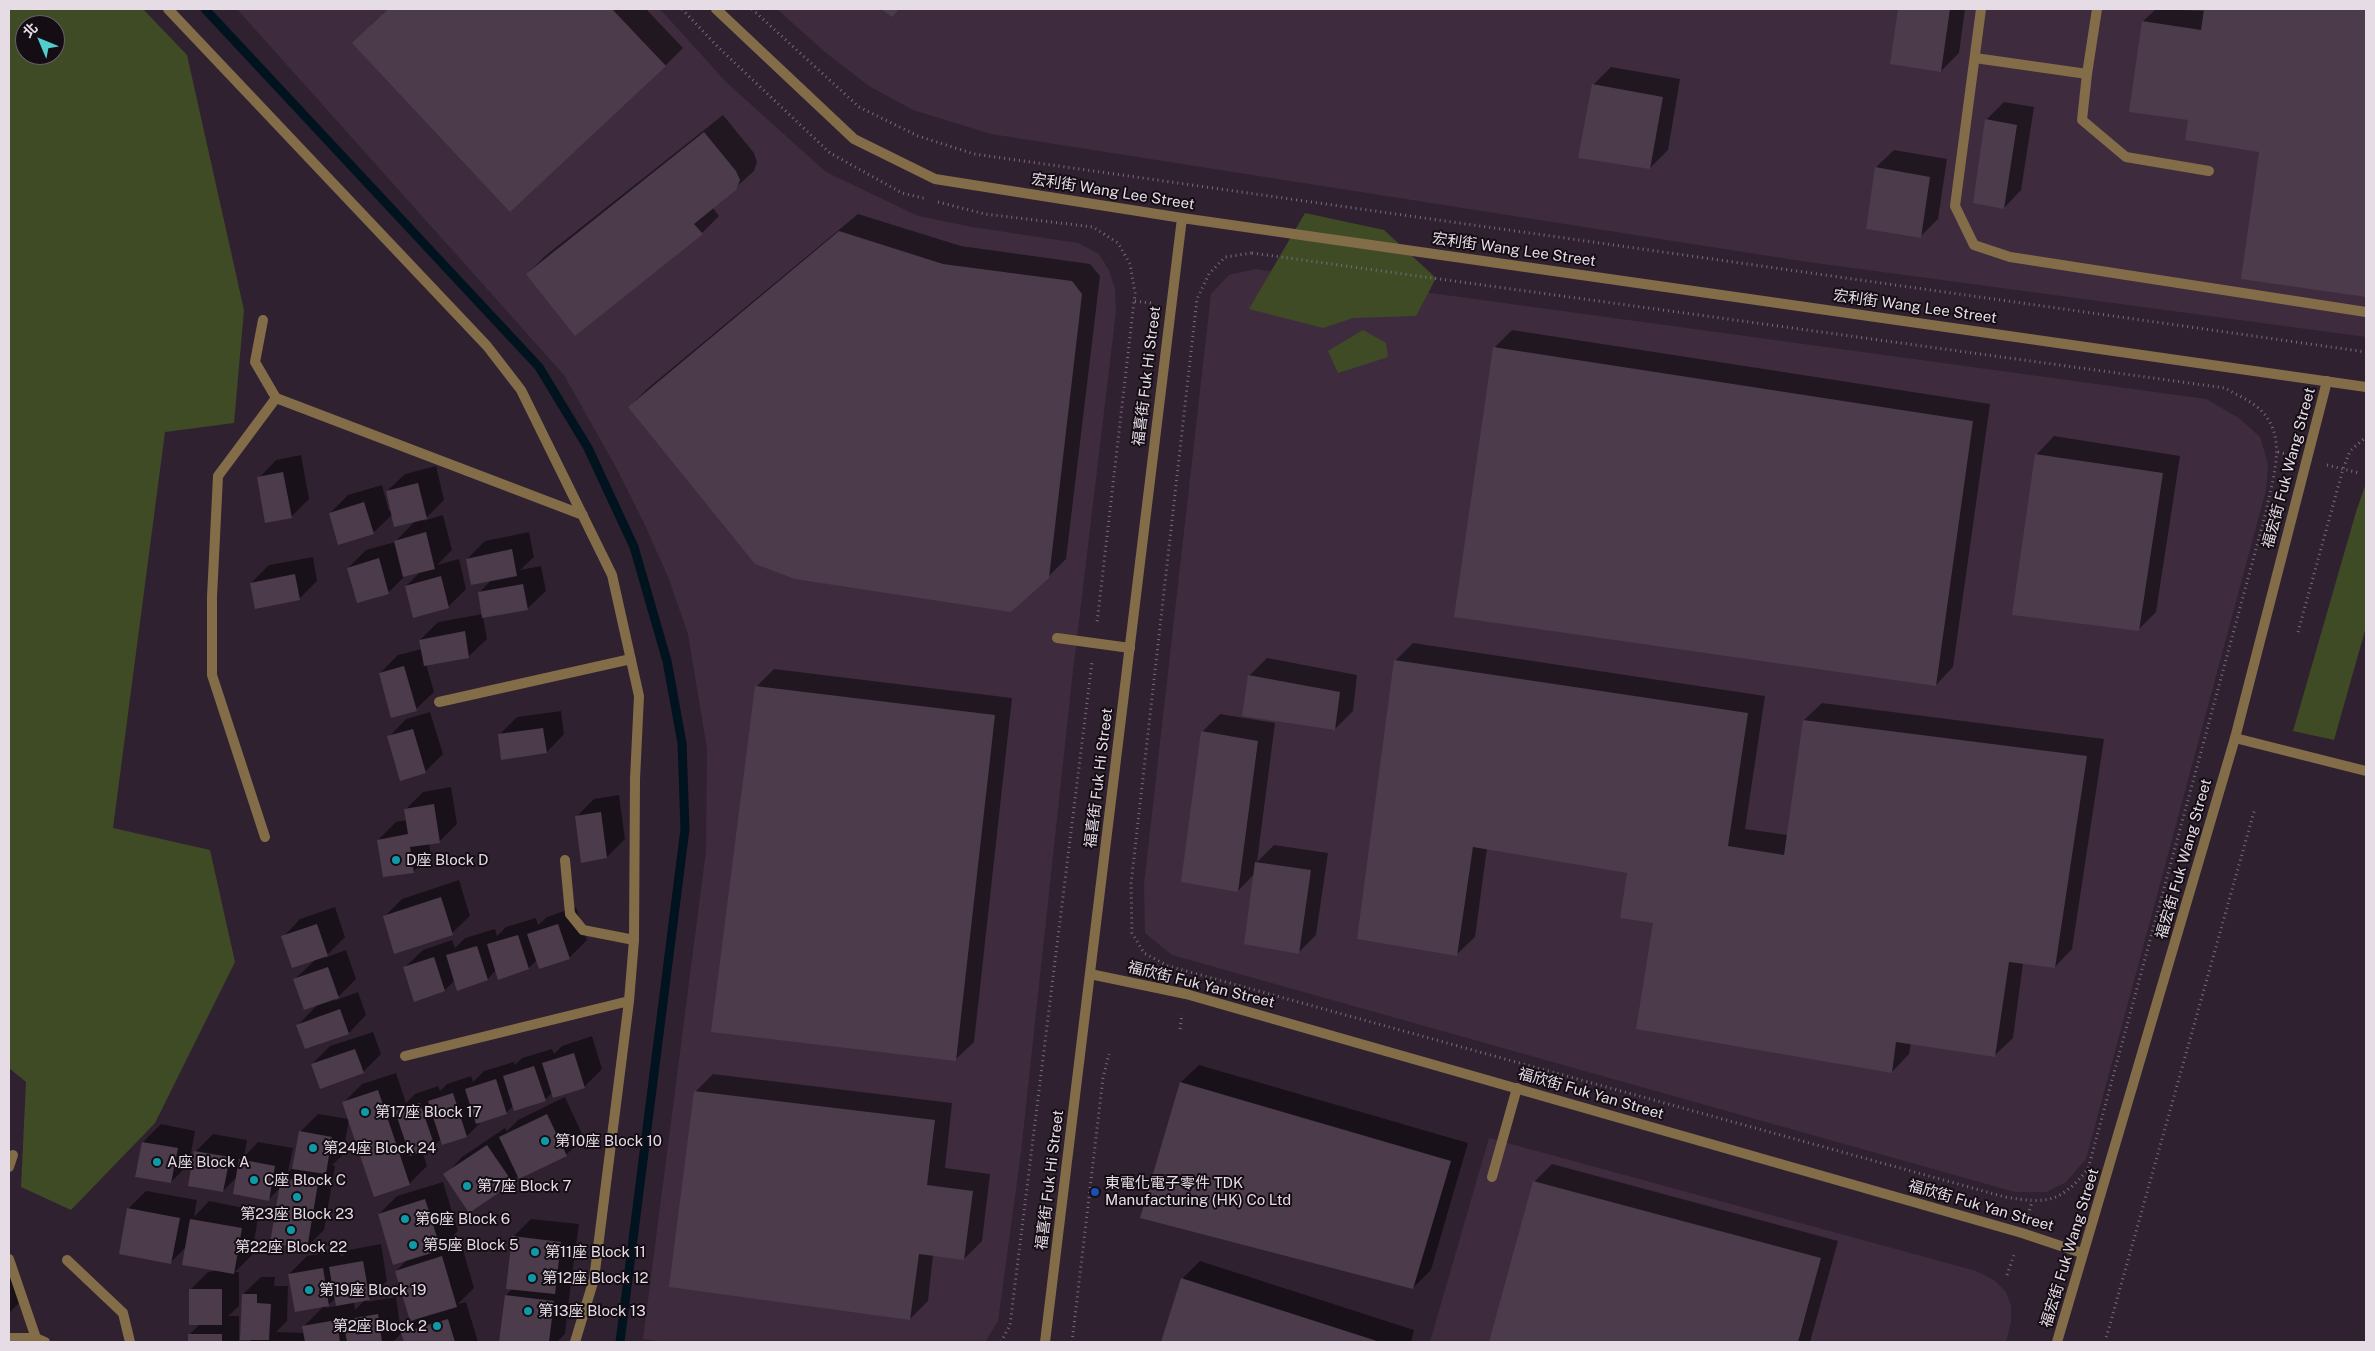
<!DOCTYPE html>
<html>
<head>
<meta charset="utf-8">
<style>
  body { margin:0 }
  #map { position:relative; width:2375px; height:1351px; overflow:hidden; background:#302130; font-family:"Public Sans","Noto Sans TC",sans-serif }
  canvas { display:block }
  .frame { position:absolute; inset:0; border:10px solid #e6dce6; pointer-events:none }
  .north { position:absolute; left:15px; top:15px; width:50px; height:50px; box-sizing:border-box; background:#140e14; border:1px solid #686068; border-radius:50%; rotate:315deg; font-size:14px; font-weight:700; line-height:20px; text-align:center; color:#e6dce6 }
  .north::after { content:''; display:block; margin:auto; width:18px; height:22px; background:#52cdcc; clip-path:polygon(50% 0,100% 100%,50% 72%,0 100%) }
</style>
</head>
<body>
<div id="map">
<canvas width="2375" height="1351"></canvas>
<div class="frame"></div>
<div class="north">北</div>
</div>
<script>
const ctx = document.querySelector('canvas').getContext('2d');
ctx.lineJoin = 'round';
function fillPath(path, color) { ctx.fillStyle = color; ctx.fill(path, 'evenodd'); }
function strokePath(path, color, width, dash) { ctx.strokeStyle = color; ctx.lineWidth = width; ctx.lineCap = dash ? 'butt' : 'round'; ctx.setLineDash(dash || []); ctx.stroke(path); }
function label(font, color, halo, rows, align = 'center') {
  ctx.font = font + ' "Public Sans","Noto Sans TC",sans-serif'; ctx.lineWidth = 4; ctx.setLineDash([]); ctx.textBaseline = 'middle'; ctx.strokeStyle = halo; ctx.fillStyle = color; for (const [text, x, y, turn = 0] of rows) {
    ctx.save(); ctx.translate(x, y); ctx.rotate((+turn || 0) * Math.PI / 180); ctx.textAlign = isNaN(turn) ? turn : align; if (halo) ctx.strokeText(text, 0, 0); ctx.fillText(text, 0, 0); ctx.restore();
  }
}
const built = new Path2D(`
  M 237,9 L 660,9 L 727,83 L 826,172 L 918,216 L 972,227 L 1078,243 L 1099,254 L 1109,270 L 1115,289 L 1116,311 L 1072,679 L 1021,1152 L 998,1321 L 985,1342 L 666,1342 L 643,1339 L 706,851 L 707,749 L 688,634 L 669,579 L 644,523 L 617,469 L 564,375 Z
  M 777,9 L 2366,9 L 2366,337 L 1801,261 L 991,134 L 913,110 L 869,86 L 825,52 Z
  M 1255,269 L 2206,399 L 2239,418 L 2260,437 L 2268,464 L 2266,490 L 2086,1159 L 2066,1182 L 2046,1192 L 2015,1192 L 1172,955 L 1145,933 L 1144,884 L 1211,294 L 1229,275 Z
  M 1489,1138 L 1976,1271 L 1994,1280 L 2006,1292 L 2011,1306 L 2011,1322 L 2006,1342 L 1430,1342 Z`);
const green = new Path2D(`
  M 9,9 L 143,9 L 187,55 L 244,310 L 234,423 L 165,432 L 113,828 L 210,850 L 235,962 L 155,1123 L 71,1210 L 21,1187 L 26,1082 L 9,1068 ZM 25,25 L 55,25 L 55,55 L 25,55 Z
  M 1305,213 L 1384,230 L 1436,278 L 1416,316 L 1353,318 L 1323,328 L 1249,309 Z
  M 1363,330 L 1386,343 L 1388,357 L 1338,373 L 1328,351 Z
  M 2366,483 L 2366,627 L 2334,740 L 2293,731 L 2356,512 Z`);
const shadow = new Path2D(`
  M 388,9 L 646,9 L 683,48 L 665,66 L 371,25 Z
  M 1899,9 L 1965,9 L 1959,53 L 1941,71 L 1892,63 Z
  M 2156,9 L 2205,11 L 2205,9 L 2366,9 L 2366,296 L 2243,278 L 2260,151 L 2189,119 L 2143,21 Z
  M 1611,67 L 1680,79 L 1668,150 L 1650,168 L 1593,85 Z
  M 2004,102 L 2034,107 L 2021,190 L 2004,208 L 1986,120 Z
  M 723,115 L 754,153 L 757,162 L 754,171 L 713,208 L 719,216 L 702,233 L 527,274 L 545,256 Z
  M 1894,150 L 1947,159 L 1938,219 L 1920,237 L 1876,167 Z
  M 858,214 L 961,246 L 1090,264 L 1100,276 L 1066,559 L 1048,577 L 629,407 L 647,389 Z
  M 1512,330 L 1990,404 L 1953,667 L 1936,685 L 1495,347 Z
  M 2054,436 L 2180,456 L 2156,612 L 2138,630 L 2014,614 L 2037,454 Z
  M 301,455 L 309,499 L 291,517 L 259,478 L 276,460 Z
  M 436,466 L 444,500 L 423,521 L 443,515 L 452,550 L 437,565 L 459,559 L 466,589 L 448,607 L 406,586 L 421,571 L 407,574 L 388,593 L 348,568 L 366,550 L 395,542 L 416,520 L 393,514 L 373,533 L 330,513 L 348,495 L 382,485 L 389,511 L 392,510 L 387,491 L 405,474 Z
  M 529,532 L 534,557 L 520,570 L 541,566 L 546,591 L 528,608 L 483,617 L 487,639 L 469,656 L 426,664 L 434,692 L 416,709 L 380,673 L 398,655 L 422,649 L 420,640 L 438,622 L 483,614 L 479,593 L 492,579 L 467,559 L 485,541 Z
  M 313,557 L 317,581 L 299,599 L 251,583 L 269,565 Z
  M 1413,643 L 1765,696 L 1745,829 L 1788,835 L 1804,720 L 1822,703 L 2104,739 L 2072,949 L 2055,967 L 2023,963 L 2013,1038 L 1995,1055 L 1911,1043 L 1909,1054 L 1892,1072 L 1654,922 L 1628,872 L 1487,848 L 1475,937 L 1457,954 L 1395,661 Z
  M 1267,658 L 1357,675 L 1353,711 L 1335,729 L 1249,676 Z
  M 774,669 L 1012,698 L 974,1042 L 956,1059 L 756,687 Z
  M 561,711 L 564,734 L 547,752 L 499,735 L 517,717 Z
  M 430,712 L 443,754 L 425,772 L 389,737 L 406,719 Z
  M 1220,714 L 1275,723 L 1257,862 L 1274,845 L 1328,853 L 1316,935 L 1298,953 L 1255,873 L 1238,891 L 1202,732 Z
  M 451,787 L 457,824 L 439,842 L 429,843 L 431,854 L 413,872 L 378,840 L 396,822 L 407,820 L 405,810 L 423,792 Z
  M 619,795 L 625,839 L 607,857 L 576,817 L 594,799 Z
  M 459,880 L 470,916 L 452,933 L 384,917 L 402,899 Z
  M 335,907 L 345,937 L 324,958 L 346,950 L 356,979 L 334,1001 L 358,992 L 366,1015 L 349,1033 L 298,1025 L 319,1003 L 295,979 L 316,959 L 283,937 L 300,919 Z
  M 576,907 L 587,940 L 569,958 L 537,960 L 529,968 L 496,970 L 488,979 L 455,980 L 445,990 L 415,1000 L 405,967 L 423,950 L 452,940 L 455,948 L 465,938 L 495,929 L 497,936 L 506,927 L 536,918 L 538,925 L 547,917 Z
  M 373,1032 L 381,1054 L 363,1072 L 312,1064 L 330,1046 Z
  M 592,1036 L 602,1069 L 584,1087 L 553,1092 L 545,1100 L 514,1105 L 506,1113 L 482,1121 L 467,1136 L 443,1144 L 441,1139 L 434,1146 L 422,1150 L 427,1166 L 409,1184 L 344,1102 L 362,1084 L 396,1073 L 406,1103 L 415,1094 L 438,1086 L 440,1091 L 447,1084 L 471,1076 L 473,1082 L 484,1071 L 514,1062 L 515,1065 L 522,1058 L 552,1049 L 554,1054 L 562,1046 Z
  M 1199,1065 L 1468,1143 L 1431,1270 L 1413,1288 L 1181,1082 Z
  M 713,1074 L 952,1103 L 945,1168 L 990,1174 L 982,1241 L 964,1259 L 933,1255 L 928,1301 L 910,1319 L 695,1092 Z
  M 565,1097 L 584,1138 L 566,1155 L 518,1176 L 470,1211 L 445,1175 L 462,1157 L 505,1128 L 507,1131 L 518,1120 Z
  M 318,1114 L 349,1119 L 343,1155 L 332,1165 L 335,1166 L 324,1230 L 306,1248 L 281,1187 L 269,1199 L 238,1176 L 223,1191 L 195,1152 L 213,1134 L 247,1140 L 244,1157 L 258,1142 L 293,1148 L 288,1172 L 294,1167 L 300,1132 Z
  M 161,1124 L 195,1131 L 189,1164 L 171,1182 L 143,1142 Z
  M 1552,1164 L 1838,1241 L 1810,1342 L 1490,1342 L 1534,1182 Z
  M 443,1182 L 458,1231 L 445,1244 L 460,1239 L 474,1288 L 458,1304 L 466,1302 L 478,1342 L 405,1342 L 402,1333 L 418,1317 L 396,1271 L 409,1258 L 379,1214 L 397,1196 Z
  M 146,1191 L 197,1200 L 194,1217 L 209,1201 L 259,1211 L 252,1255 L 235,1272 L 239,1272 L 239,1306 L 228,1316 L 239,1316 L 239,1342 L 190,1342 L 190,1334 L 200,1324 L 190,1290 L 208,1272 L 219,1270 L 186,1247 L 171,1262 L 128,1209 Z
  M 531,1219 L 579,1224 L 572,1275 L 565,1282 L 571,1283 L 565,1334 L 557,1342 L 500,1342 L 506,1295 L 513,1288 L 513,1237 Z
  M 381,1244 L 387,1281 L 367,1302 L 396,1297 L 401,1334 L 393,1342 L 306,1342 L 305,1340 L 304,1342 L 249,1342 L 253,1339 L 243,1294 L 261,1277 L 275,1277 L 274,1286 L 288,1286 L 287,1321 L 276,1332 L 304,1333 L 303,1327 L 324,1306 L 289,1274 L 307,1256 L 340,1251 L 341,1257 L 349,1250 ZM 336,1298 L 337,1306 L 325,1308 ZM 366,1299 L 355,1310 L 354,1301 Z
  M 1200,1261 L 1414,1330 L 1411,1342 L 1163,1342 L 1182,1279 Z
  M 9,1271 L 20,1302 L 9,1313 Z`);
const stream = new Path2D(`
  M 205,9 L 539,367 L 588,448 L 634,547 L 667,661 L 682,743 L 685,829 L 620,1342`);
const building = new Path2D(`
  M 388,9 L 612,9 L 666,66 L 510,212 L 352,43 Z
  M 881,9 L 899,9 L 892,17 Z
  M 1898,9 L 1950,9 L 1941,72 L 1890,64 Z
  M 2204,9 L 2366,9 L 2366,297 L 2241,279 L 2259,152 L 2185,140 L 2188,120 L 2129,112 L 2142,21 L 2201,30 Z
  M 1592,84 L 1663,97 L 1650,169 L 1578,158 Z
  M 1985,119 L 2017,125 L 2004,209 L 1973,203 Z
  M 704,132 L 736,171 L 740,180 L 736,190 L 694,224 L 703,234 L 575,336 L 526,274 Z
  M 1875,167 L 1930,177 L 1921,238 L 1866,229 Z
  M 839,231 L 943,264 L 1072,281 L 1082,294 L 1049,578 L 1011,612 L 795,579 L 755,564 L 628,407 Z
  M 1493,347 L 1973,421 L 1936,686 L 1454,617 Z
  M 2035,454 L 2163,473 L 2139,631 L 2012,615 Z
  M 283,472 L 292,518 L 265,523 L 257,477 Z
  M 418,483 L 427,519 L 394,527 L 386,491 Z
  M 364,502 L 374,534 L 338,545 L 329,513 Z
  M 426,532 L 435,569 L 403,577 L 394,541 Z
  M 512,549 L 517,576 L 471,585 L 466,559 Z
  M 379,558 L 389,594 L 357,603 L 347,568 Z
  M 295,574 L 300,600 L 255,609 L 250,583 Z
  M 441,576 L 449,608 L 413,618 L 405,586 Z
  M 523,584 L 528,610 L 482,618 L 478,592 Z
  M 465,631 L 469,658 L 424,666 L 419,640 Z
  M 1394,660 L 1748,713 L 1728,846 L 1784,855 L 1803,720 L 2087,756 L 2055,968 L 2009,962 L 1995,1057 L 1896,1042 L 1892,1073 L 1636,1029 L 1653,923 L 1620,918 L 1627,873 L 1473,847 L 1457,956 L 1357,939 Z
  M 404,666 L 417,711 L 391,718 L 379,673 Z
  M 1248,675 L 1340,692 L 1335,730 L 1242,716 Z
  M 755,686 L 995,715 L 956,1061 L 711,1032 Z
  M 543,728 L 547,753 L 501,760 L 498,734 Z
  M 413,729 L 426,773 L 400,781 L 387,736 Z
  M 1201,731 L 1258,741 L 1238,892 L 1181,882 Z
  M 434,804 L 440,843 L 410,847 L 414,873 L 383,877 L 377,840 L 408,834 L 404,809 Z
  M 601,812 L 607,858 L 581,863 L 575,816 Z
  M 1255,862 L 1311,870 L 1299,954 L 1244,944 Z
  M 441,897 L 453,935 L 394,954 L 383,916 Z
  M 317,924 L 328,956 L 292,968 L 281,936 Z
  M 558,924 L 570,959 L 539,969 L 527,934 Z
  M 518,935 L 529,969 L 498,980 L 487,944 Z
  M 477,946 L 488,980 L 457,991 L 446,955 Z
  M 434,957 L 445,991 L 414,1002 L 403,967 Z
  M 328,967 L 339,998 L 304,1010 L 293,979 Z
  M 340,1009 L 349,1034 L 305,1049 L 296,1025 Z
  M 355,1049 L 364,1073 L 320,1089 L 311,1064 Z
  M 574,1053 L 585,1088 L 553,1098 L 542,1063 Z
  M 534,1066 L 546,1101 L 514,1111 L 503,1076 Z
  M 496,1079 L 507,1114 L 476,1124 L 465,1089 Z
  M 1180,1082 L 1451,1161 L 1413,1289 L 1140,1218 Z
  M 378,1090 L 410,1185 L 374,1197 L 342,1102 Z
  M 694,1091 L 935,1120 L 927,1185 L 973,1191 L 964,1260 L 919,1254 L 910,1320 L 669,1287 Z
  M 453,1093 L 467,1137 L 442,1145 L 428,1101 Z
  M 420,1103 L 435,1147 L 410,1156 L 395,1111 Z
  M 547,1114 L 567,1156 L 519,1179 L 499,1137 Z
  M 299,1131 L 332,1137 L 326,1174 L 292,1169 Z
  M 142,1142 L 178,1148 L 171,1183 L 135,1177 Z
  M 487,1145 L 513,1183 L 469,1213 L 443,1174 Z
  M 194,1151 L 230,1157 L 223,1192 L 188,1186 Z
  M 239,1159 L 275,1166 L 269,1201 L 233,1194 Z
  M 281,1178 L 318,1183 L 307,1249 L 270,1243 Z
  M 1533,1181 L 1821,1258 L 1798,1342 L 1489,1342 Z
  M 425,1199 L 441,1250 L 393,1265 L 378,1214 Z
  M 127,1208 L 180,1218 L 171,1264 L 119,1254 Z
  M 190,1219 L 242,1228 L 234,1274 L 182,1265 Z
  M 512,1236 L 561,1242 L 555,1294 L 506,1289 Z
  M 442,1256 L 457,1307 L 410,1321 L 395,1271 Z
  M 363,1261 L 370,1300 L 336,1306 L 329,1267 Z
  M 323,1268 L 329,1306 L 295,1312 L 288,1274 Z
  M 1181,1278 L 1380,1342 L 1161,1342 Z
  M 189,1289 L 222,1289 L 222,1325 L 189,1325 Z
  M 242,1294 L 257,1294 L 257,1303 L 271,1304 L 269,1340 L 240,1340 Z
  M 505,1295 L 554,1301 L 549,1342 L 499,1342 Z
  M 378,1314 L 382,1342 L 347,1342 L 343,1320 Z
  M 448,1319 L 455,1342 L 404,1342 L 401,1333 Z
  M 337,1320 L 340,1342 L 305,1342 L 302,1326 Z
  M 188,1334 L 222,1334 L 222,1342 L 188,1342 Z`);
const path = new Path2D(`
  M 682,9 L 718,47 L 830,153 L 902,193 L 927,199
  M 752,9 L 859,107 L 918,136 L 974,154 L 2366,352
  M 938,202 L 985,214 L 1093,227 L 1118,243 L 1130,264 L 1135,293 L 1097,623
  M 1252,253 L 2225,388 C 2235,394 2247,399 2256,406 C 2290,433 2273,475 2266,512 L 2088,1169 C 2060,1203 2047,1204 2005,1197 L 1168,966 L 1144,953 L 1132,933 L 1131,884 L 1197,299 L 1209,274 L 1225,257 Z
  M 1135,301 L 1151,303
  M 2278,452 L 2289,455
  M 2327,465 L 2359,473
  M 2298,632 L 2343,469 L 2350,451 L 2366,437
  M 1180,1029 L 1182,1014
  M 2028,1215 L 2032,1202
  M 2007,1275 L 2015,1252
  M 1001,1342 L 1010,1325 L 1092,662
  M 1072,1342 L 1103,1078 L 1109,1054
  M 2105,1342 L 2255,808`);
const service = new Path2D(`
  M 1981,9 L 1955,206 L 1974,245 L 2010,257 L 2366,312
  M 1975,58 L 2087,74 L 2097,9
  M 2087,74 L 2082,120 L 2126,157 L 2209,171
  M 263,320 L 255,362 L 276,398
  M 1057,638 L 1130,648
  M 2235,738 L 2366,771
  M 565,860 L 570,914 L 583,930 L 634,940
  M 1492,1177 L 1517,1088
  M 67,1260 L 123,1313 L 130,1342`);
const minor = new Path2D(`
  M 168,9 L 487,346 L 521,390 L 612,575 L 639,696 L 635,779 L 634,940 L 629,1001 L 594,1279 L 575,1342
  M 439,702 L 631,659
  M 265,837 L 212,675 L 212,597 L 218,476 L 276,398 L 583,515
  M 1090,974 L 1186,994 L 2022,1233 L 2082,1253
  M 405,1056 L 629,1001
  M 9,1167 L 13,1155
  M 9,1259 L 36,1338 L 45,1342
  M 9,1338 L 36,1338
  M 2057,1342 L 2235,738 L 2327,381`);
const tertiary = new Path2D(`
  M 716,9 L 854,139 L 935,179 L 1182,218 L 2366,387
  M 1045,1342 L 1182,218`);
const markers = [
  [396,860,5,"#0f9aa8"],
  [365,1112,5,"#0f9aa8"],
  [545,1141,5,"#0f9aa8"],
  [313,1148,5,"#0f9aa8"],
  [157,1162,5,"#0f9aa8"],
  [254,1180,5,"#0f9aa8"],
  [467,1186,5,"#0f9aa8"],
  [1095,1192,5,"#1a4fb4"],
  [297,1197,5,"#0f9aa8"],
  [405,1219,5,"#0f9aa8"],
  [291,1230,5,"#0f9aa8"],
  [413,1245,5,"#0f9aa8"],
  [535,1252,5,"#0f9aa8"],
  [532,1278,5,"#0f9aa8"],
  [309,1290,5,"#0f9aa8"],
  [528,1311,5,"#0f9aa8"],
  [437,1326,5,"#0f9aa8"]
];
const streetNames = [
  ["宏利街 Wang Lee Street",1113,192,9],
  ["宏利街 Wang Lee Street",1514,250,8],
  ["宏利街 Wang Lee Street",1915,307,8],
  ["福喜街 Fuk Hi Street",1147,376,-83],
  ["福宏街 Fuk Wang Street",2289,468,-75],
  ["福喜街 Fuk Hi Street",1099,778,-83],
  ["福宏街 Fuk Wang Street",2184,859,-74],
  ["福欣街 Fuk Yan Street",1201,985,14],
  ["福欣街 Fuk Yan Street",1591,1094,16],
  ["福喜街 Fuk Hi Street",1050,1180,-83],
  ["福欣街 Fuk Yan Street",1981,1206,16],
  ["福宏街 Fuk Wang Street",2070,1248,-73]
];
const poiNames = [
  ["D座 Block D",406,860],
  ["第17座 Block 17",375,1112],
  ["第10座 Block 10",555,1141],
  ["第24座 Block 24",323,1148],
  ["A座 Block A",167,1162],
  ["C座 Block C",264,1180],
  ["東電化電子零件 TDK",1105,1183],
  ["Manufacturing (HK) Co Ltd",1105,1200],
  ["第7座 Block 7",477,1186],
  ["第23座 Block 23",297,1214,"center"],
  ["第6座 Block 6",415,1219],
  ["第5座 Block 5",423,1245],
  ["第22座 Block 22",291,1247,"center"],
  ["第11座 Block 11",545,1252],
  ["第12座 Block 12",542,1278],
  ["第19座 Block 19",319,1290],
  ["第13座 Block 13",538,1311],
  ["第2座 Block 2",427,1326,"right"]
];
fillPath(built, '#3e2c3e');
fillPath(green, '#3f4b25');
fillPath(shadow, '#0007');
strokePath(stream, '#00131f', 9);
fillPath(building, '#4b3b4b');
strokePath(path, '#7a6d7a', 3, [1, 4]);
strokePath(service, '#836d49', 10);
strokePath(minor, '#836d49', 10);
strokePath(tertiary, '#836d49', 10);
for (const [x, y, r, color] of markers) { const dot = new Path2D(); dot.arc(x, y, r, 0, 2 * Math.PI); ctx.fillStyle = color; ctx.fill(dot); strokePath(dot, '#140e14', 2); }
label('15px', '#e6dce6', '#140e14', streetNames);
label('15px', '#e6dce6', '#140e14', poiNames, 'left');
</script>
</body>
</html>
